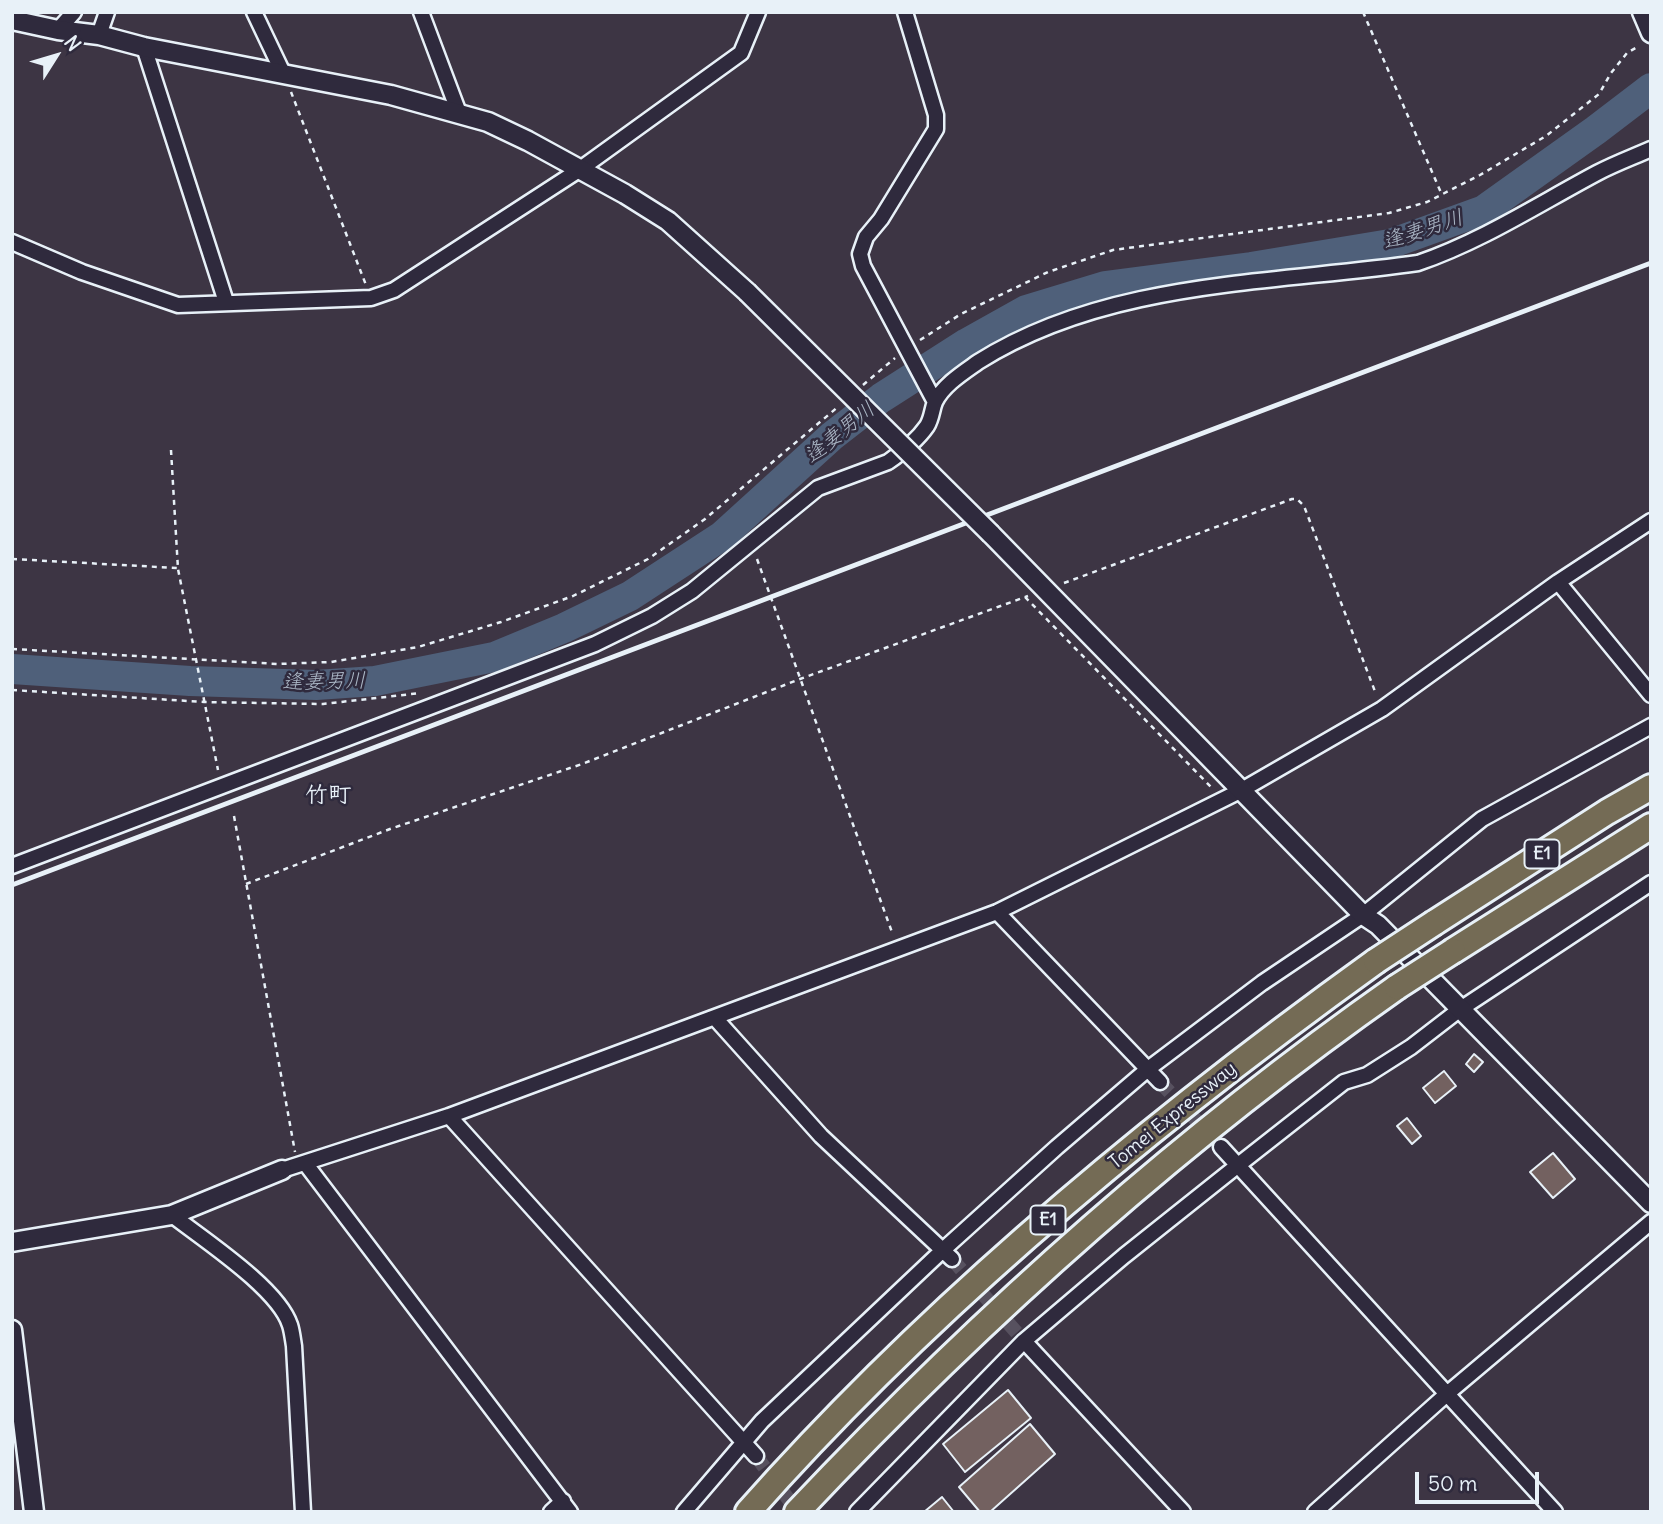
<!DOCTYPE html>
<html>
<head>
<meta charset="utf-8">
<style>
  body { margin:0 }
  #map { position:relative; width:1663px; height:1524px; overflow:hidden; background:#3d3544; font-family:Delius,sans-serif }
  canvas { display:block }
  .frame { position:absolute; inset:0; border:14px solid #e8f1f8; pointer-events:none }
  .north { position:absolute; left:21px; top:21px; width:70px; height:70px; -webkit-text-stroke:5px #2f2a3d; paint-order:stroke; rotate:53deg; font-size:19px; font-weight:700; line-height:28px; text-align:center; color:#e8f1f8 }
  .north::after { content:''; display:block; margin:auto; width:24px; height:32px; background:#e8f1f8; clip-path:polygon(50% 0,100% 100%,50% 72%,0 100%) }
  .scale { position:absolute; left:1415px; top:1472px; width:124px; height:32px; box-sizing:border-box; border:4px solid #e8f1f8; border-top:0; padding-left:9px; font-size:21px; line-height:24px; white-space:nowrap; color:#e8f1f8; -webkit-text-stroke:5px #2f2a3d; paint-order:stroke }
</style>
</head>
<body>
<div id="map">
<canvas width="1663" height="1524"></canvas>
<div class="frame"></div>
<div class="north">N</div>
<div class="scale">50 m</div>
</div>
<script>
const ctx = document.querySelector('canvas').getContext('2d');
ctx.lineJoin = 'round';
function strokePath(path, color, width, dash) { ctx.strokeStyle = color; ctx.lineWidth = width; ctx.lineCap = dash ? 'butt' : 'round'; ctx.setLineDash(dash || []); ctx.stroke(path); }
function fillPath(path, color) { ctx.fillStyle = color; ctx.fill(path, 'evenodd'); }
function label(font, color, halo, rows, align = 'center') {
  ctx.font = font + ' Delius,"Klee One",sans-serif'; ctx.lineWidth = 5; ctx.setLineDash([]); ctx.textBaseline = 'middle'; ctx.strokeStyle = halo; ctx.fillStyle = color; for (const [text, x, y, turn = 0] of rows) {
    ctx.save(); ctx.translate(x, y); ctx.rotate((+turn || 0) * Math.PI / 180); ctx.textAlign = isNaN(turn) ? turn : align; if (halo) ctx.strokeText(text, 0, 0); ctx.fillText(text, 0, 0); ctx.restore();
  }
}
const river = new Path2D(`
  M 12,669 L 190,681 L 316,685 L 375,681 L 494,657 L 564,628 L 630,596 L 722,536 L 832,436 L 881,398 L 967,343 L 1026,310 L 1105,286 L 1251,267 L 1390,244 L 1484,210 L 1596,130 L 1651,88`);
const building = new Path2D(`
  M 1474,1054 L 1483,1062 L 1474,1072 L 1466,1064 Z
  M 1444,1071 L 1456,1086 L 1435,1103 L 1423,1088 Z
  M 1407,1118 L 1421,1136 L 1412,1144 L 1397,1126 Z
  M 1553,1153 L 1575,1179 L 1553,1198 L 1530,1172 Z
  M 1008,1390 L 1031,1418 L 965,1472 L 943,1444 Z
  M 1030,1424 L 1055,1454 L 990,1512 L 980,1512 L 959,1487 Z
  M 942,1497 L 954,1512 L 924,1512 Z`);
const minorTunnel = new Path2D(`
  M 1160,1082 L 1211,1136
  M 952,1259 L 1024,1341
  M 756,1456 L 798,1512`);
const path = new Path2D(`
  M 1363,12 L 1442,195
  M 291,92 L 366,285
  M 920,340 L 961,314 L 1048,272 L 1113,250 L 1389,213 L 1427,202 L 1480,175 L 1546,136 L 1599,94 L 1611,73 L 1627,53 L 1639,46
  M 863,385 L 895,358
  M 171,450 L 178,569 L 218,770
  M 12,559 L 177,568
  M 757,559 L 893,935
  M 1064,583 L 1292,499 L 1297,499 L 1304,506 L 1376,694
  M 1025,597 L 1211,787
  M 12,649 L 278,664 L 331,662 L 418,647 L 501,622 L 573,596 L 648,559 L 705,519 L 839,406
  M 12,690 L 204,702 L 323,704 L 421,693
  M 234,816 L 295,1152
  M 246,884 L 390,829 L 582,764 L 800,679 L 1028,596`);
const minor = new Path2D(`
  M 254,12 L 283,73
  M 421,12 L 459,113
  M 905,12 L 936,115 L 936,129 L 881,219 L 866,237 L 860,254 L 863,266 L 935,402
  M 58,30 L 74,12
  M 99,35 L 107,12
  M 144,47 L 226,302
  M 12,242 L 82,272 L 178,305 L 371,298 L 394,290 L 579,170 L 741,53 L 758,12
  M 1558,582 L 1651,695
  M 12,866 L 595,644 L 652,616 L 692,591 L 818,488 L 888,462 C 901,453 918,439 927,426 C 932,418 932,409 935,402 C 943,385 964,372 978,362 C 1108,280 1271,284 1418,263 C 1482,241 1537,205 1597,173 C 1614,164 1633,157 1651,149
  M 997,912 L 1160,1082
  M 715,1018 L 821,1136 L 952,1259
  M 449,1116 L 756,1456
  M 1221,1147 L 1555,1512
  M 305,1163 L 570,1512
  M 282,1170 L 449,1116 L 997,912 L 1240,791 L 1382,709 L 1558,582 L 1651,521
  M 172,1215 C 204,1240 278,1288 290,1325 C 292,1331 293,1340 294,1346 L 303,1512
  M 1024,1341 L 1183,1512
  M 551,1512 L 563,1501
  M 684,1512 L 762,1421 L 944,1249 L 1057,1147 L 1148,1069 L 1262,983 L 1363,915 L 1482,819 L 1651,726
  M 857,1512 L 1024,1341 L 1124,1256 L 1237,1166 L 1344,1082 L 1367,1075 L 1411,1047 L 1459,1010 L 1651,883
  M 1315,1512 L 1448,1393 L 1651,1222`);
const tertiary = new Path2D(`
  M 1642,12 L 1651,33
  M 12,20 L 58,30 L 99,35 L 144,47 L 391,95 L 488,122 L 528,141 L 625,194 L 668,221 L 747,292
  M 991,534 L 1363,915 L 1378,925 L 1651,1203
  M 12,1242 L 172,1215 L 282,1170
  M 12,1330 L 34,1512`);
const motorway = new Path2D(`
  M 1434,923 L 1607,812 L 1651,787
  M 1453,951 L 1651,826
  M 748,1512 C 931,1305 1152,1122 1376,961
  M 797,1512 C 980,1318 1179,1140 1397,987`);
const rail = new Path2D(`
  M 12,885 L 1651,263`);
const tertiaryBridge = new Path2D(`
  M 747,292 L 991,534`);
const motorwayBridge = new Path2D(`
  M 1376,961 L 1434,923
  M 1397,987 L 1453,951`);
const shields = [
  [1542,854,35],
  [1048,1220,35]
];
const shieldNames = [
  ["E1",1542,854],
  ["E1",1048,1220]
];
const streetNames = [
  ["Tomei Expressway",1173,1116,-39]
];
const waterNames = [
  ["逢妻男川",1423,230,-18],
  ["逢妻男川",840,433,-39],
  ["逢妻男川",324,682,-1]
];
const quarterNames = [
  ["竹町",328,795]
];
strokePath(river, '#4f607a', 30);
fillPath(building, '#736160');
strokePath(building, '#e8f1f8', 2);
strokePath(minorTunnel, '#57515f', 14, [14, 7]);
strokePath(minor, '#e8f1f8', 19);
strokePath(tertiary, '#e8f1f8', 23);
strokePath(motorway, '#e8f1f8', 30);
strokePath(path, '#e8f1f8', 2.5, [5, 5]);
strokePath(minor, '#2f2a3d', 14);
strokePath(tertiary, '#2f2a3d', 18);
strokePath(motorway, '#746b55', 24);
strokePath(rail, '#e8f1f8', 5);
strokePath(tertiaryBridge, '#e8f1f8', 23, []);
strokePath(motorwayBridge, '#e8f1f8', 30, []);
strokePath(tertiaryBridge, '#2f2a3d', 18);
strokePath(motorwayBridge, '#746b55', 24);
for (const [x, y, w] of shields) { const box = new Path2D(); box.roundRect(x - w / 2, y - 14.5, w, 29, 5); ctx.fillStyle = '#2f2a3d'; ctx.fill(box); strokePath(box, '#e8f1f8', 2); }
label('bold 18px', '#e8f1f8', null, shieldNames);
label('19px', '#e8f1f8', '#2f2a3d', streetNames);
label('italic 21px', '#abb7c6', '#2f2a3d', waterNames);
label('bold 23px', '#e8f1f8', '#2f2a3d', quarterNames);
</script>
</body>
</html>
